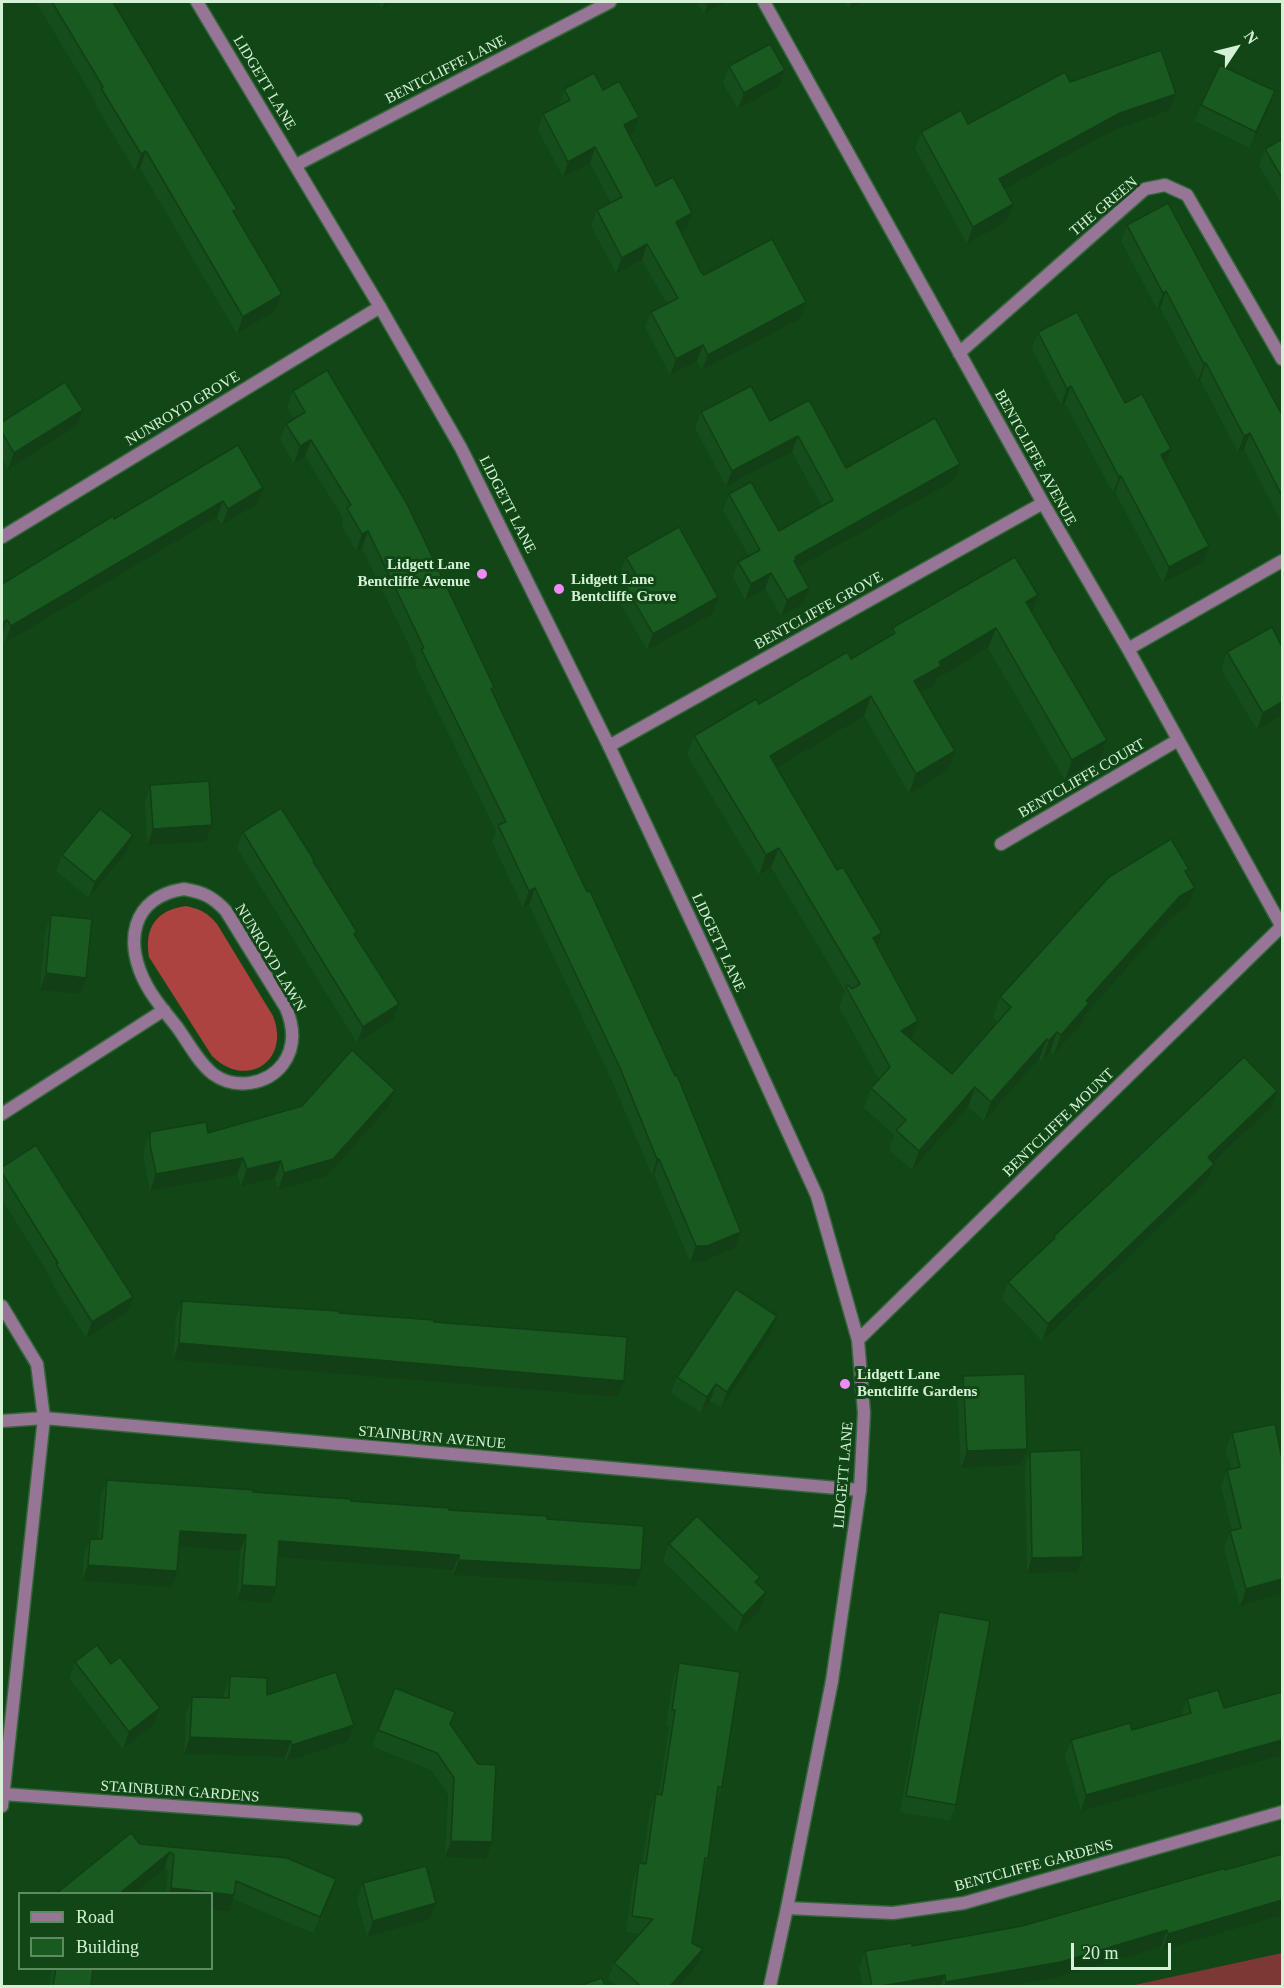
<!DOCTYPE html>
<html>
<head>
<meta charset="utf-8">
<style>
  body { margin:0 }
  #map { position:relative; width:1284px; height:1988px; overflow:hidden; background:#114717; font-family:Georgia,serif }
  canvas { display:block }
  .frame { position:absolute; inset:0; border:3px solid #d5f1d5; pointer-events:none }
  .legend { position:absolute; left:18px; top:1892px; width:195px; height:78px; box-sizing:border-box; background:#114717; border:2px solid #5f8b63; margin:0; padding:8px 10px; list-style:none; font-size:18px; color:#d5f1d5 }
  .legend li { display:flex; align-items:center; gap:12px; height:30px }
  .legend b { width:30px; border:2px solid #5f8b63 }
  .north { position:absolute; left:1206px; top:18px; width:60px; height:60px; -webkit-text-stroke:4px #114717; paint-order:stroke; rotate:55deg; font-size:16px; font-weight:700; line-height:24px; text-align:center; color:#d5f1d5 }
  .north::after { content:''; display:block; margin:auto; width:21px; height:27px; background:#d5f1d5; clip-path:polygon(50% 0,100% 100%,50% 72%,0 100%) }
  .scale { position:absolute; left:1071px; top:1943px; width:100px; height:27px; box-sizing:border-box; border:3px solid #d5f1d5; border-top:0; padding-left:8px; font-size:18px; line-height:21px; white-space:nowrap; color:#d5f1d5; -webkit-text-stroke:4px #114717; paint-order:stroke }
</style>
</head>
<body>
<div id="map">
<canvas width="1284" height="1988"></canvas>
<div class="frame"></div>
<ul class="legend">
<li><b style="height:8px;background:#967597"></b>Road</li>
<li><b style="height:16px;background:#195a20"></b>Building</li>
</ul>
<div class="north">N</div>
<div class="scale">20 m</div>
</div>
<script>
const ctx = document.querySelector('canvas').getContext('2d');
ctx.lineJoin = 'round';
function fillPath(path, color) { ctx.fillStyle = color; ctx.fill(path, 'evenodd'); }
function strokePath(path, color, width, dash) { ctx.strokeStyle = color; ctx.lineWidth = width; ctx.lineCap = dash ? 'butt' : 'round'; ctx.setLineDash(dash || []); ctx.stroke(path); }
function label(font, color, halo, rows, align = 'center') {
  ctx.font = font + ' Georgia,serif'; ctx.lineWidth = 6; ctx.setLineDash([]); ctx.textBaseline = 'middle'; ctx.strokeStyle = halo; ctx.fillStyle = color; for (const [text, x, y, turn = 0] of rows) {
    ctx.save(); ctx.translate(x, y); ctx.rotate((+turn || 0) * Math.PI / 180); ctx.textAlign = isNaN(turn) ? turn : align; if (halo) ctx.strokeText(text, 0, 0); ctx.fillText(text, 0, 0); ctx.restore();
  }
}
const green = new Path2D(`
  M 1282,1953 L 1282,1986 L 1130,1986 Z`);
const forest = new Path2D(`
  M 186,906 C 200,909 208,913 217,924 L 273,1016 C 291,1061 246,1090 212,1056 L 149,957 C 144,928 156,910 186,906 Z`);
const minor = new Path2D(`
  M 764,2 L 1043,503 L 1128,649 L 1282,927
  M 296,165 L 610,2
  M 959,353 L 1145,189 L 1165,185 L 1187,195 L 1282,359
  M 2,537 L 380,307
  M 1128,649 L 1282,561
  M 609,746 L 1043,503
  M 1001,844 L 1178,740
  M 184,889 C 203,892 213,897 226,911 L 286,1008 C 294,1027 296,1046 283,1064 C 267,1085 235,1090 213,1074 C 198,1062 188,1042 177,1027 C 167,1014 155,1001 147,986 C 123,943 131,897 184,889 Z
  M 2,1114 L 164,1010
  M 2,1306 L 37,1364 L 44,1418 L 2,1806
  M 858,1340 L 1282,926
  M 2,1421 L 44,1418 L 860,1490
  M 3,1794 L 356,1819
  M 787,1908 L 893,1913 L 964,1903 L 1282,1812`);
const tertiary = new Path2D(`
  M 197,2 L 380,307 L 461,448 L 609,746 L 709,959 L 817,1196 L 858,1340 L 864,1413 L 860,1490 L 832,1681 L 787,1908 L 770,1986`);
const wall = new Path2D(`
  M 36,2 L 113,2 L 235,214 L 282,294 L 276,310 L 237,334 L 140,168 L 135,171 L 95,104 L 96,102 Z
  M 378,2 L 393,2 L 382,9 Z
  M 697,2 L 726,2 L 704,14 Z
  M 845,2 L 863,2 L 849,9 Z
  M 729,66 L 785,70 L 779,86 L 738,109 L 723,83 Z
  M 1070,82 L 1170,110 L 1114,130 L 1004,189 L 1007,221 L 967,244 L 915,148 L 921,132 L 968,124 Z
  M 564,89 L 603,90 L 633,133 L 629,135 L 656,186 L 692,213 L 686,229 L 681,232 L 701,272 L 704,275 L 801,318 L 702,370 L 697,361 L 670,375 L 645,327 L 651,312 L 667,304 L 642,260 L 616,273 L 591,226 L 597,210 L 611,203 L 590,163 L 563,177 L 538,130 L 543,114 L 559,106 L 559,105 Z
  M 1275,91 L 1269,108 L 1250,148 L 1195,121 L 1201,105 Z
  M 1282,139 L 1282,204 L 1259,166 L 1265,149 Z
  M 1127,225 L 1282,415 L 1282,524 L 1244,449 L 1238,452 L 1200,380 L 1198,380 L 1160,308 L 1157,309 L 1121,241 Z
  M 1038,332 L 1125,403 L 1171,449 L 1166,464 L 1209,546 L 1203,562 L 1163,583 L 1115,492 L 1113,493 L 1065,403 L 1061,405 L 1032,349 Z
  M 293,391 L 494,687 L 493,692 L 741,1232 L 735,1248 L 701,1262 L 690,1262 L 654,1175 L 652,1176 L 614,1085 L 529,905 L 523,908 L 492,842 L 496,831 L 415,665 L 417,662 L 362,548 L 356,551 L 341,524 L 343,518 L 305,456 L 294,463 L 280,440 L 286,424 L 294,419 L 287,407 Z
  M 809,400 L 846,468 L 955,480 L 798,568 L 803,604 L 781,616 L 765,589 L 745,600 L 733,577 L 738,562 L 749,556 L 723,510 L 729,494 L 779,531 L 822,506 L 792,452 L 726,486 L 695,428 L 701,412 L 770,421 Z
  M 83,410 L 77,426 L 8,469 L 2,458 L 2,422 Z
  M 238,445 L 257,504 L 222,525 L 217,517 L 5,643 L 2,637 L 2,584 Z
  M 626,557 L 712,614 L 647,650 L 620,603 L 626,587 L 628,586 L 620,573 Z
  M 1032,611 L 1107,740 L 1100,760 L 1065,780 L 988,648 L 936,679 L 934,685 L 921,693 L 955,751 L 948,771 L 909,793 L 864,716 L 777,768 L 878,946 L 918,1021 L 912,1040 L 952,1074 L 998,1022 L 993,1017 L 1000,997 L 1189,869 L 1187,875 L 1195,888 L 1188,907 L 1173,916 L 1085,1015 L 1082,1023 L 1054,1054 L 1050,1051 L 1042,1061 L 1039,1059 L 984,1121 L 968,1107 L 912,1170 L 889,1150 L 894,1135 L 864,1108 L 871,1088 L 879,1080 L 839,1007 L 845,991 L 771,867 L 759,875 L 687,755 L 694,736 L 851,659 L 889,637 L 892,628 Z
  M 1227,652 L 1282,715 L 1257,730 L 1221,669 Z
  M 150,785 L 212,825 L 206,842 L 147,845 L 145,801 Z
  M 243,832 L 314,860 L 313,862 L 357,932 L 355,936 L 393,1020 L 357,1043 L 237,848 Z
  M 133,835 L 127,851 L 89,898 L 56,871 L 62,855 Z
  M 51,915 L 86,978 L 80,994 L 40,990 L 45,932 Z
  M 389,1106 L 327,1176 L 278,1190 L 275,1178 L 241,1186 L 237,1175 L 150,1191 L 144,1160 L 144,1149 L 150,1132 L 208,1133 Z
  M 1271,1107 L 1213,1162 L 1208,1180 L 1042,1341 L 1002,1299 L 1008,1282 L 1052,1241 L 1054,1236 Z
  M 2,1167 L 133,1297 L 127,1313 L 86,1338 L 50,1280 L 51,1278 L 2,1199 Z
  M 182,1301 L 339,1313 L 434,1322 L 624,1381 L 618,1397 L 173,1360 L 176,1317 Z
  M 777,1316 L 771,1333 L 721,1408 L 710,1401 L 701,1413 L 671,1393 L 677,1377 Z
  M 963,1376 L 1027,1449 L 1021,1465 L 961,1468 L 957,1393 Z
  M 1282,1381 L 1282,1398 L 1279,1390 Z
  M 1232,1433 L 1282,1459 L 1282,1594 L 1240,1606 L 1224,1548 L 1230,1531 L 1232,1531 L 1221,1486 L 1227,1470 L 1231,1469 L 1226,1450 Z
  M 1030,1452 L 1083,1557 L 1077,1572 L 1027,1573 L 1025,1466 Z
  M 107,1480 L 547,1519 L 636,1586 L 453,1575 L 453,1570 L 278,1557 L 271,1603 L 237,1600 L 240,1551 L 179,1546 L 172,1587 L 82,1581 L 84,1554 L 90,1539 L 98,1539 L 101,1495 Z
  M 669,1544 L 757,1584 L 760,1609 L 737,1633 L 663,1561 Z
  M 939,1612 L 956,1805 L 950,1821 L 900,1812 L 933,1628 Z
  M 75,1662 L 154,1724 L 123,1749 L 69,1678 Z
  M 679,1663 L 722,1787 L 716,1803 L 708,1858 L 703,1871 L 692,1943 L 703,1949 L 697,1965 L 679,1986 L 617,1986 L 608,1979 L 614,1963 L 640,1934 L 626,1932 L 633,1880 L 639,1863 L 642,1864 L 650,1810 L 656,1794 L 659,1794 L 669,1726 L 666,1726 L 673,1679 Z
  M 230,1676 L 267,1695 L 348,1741 L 286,1762 L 285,1757 L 184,1754 L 186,1713 L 192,1697 L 224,1698 L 224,1693 Z
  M 1187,1699 L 1224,1708 L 1081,1811 L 1065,1756 L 1071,1740 L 1132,1730 L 1181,1716 Z
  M 450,1725 L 486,1859 L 445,1857 L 448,1795 L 431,1770 L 372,1746 L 378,1730 Z
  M 140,1844 L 336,1879 L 314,1933 L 233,1899 L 229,1911 L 212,1893 L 166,1893 L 168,1871 Z
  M 1225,1868 L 1162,1950 L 1161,1947 L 1055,1978 L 1006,1986 L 863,1986 L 859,1968 L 865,1951 L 912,1946 L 1022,1926 Z
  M 363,1883 L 430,1919 L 367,1937 L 357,1900 Z
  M 52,1968 L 93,1968 L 91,1986 L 49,1986 Z`);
const shadedWall = new Path2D(`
  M 385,2 L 393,2 L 382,9 Z
  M 714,2 L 726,2 L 704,14 L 707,5 Z
  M 852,2 L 863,2 L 849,9 Z
  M 785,70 L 779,86 L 738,109 L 744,93 Z
  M 1275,91 L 1269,108 L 1250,148 L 1256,132 Z
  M 1176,94 L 1170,110 L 1114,130 L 993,195 L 999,179 L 1120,113 Z
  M 639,117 L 633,133 L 618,140 L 624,125 Z
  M 595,147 L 590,163 L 563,177 L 568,162 Z
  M 146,151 L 140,168 L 135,171 L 141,154 Z
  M 1013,204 L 1007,221 L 967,244 L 973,227 Z
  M 692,213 L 686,229 L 670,237 L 676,222 Z
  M 647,244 L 642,260 L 616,273 L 622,258 Z
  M 1166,291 L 1160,308 L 1157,309 L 1163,293 Z
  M 282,294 L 276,310 L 237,334 L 243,317 Z
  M 806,302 L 801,318 L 702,370 L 708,355 Z
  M 703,345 L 697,361 L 670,375 L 676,359 Z
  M 1206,363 L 1200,380 L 1198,380 L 1204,364 Z
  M 1071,386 L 1065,403 L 1061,405 L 1067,389 Z
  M 83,410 L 77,426 L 8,469 L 14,453 Z
  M 1250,433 L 1244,449 L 1238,452 L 1244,436 Z
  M 798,436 L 792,452 L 726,486 L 732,471 Z
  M 311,440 L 305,456 L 294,463 L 300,446 Z
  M 1171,449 L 1165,466 L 1161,455 Z
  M 960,464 L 955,480 L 792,571 L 795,557 Z
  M 1121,476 L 1115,492 L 1113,493 L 1119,477 Z
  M 263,488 L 257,504 L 222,525 L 228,509 Z
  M 223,501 L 217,517 L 5,643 L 11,626 Z
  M 368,531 L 362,548 L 356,551 L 362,534 Z
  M 1209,546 L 1203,562 L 1163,583 L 1169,567 Z
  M 771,573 L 765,589 L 745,600 L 751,584 Z
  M 809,588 L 803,604 L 781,616 L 787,600 Z
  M 1038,595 L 1031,615 L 1026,602 Z
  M 718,597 L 712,614 L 647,650 L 653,634 Z
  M 7,620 L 2,635 L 2,623 Z
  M 996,628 L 988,648 L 936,679 L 934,685 L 907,701 L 914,681 L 939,662 Z
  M 871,696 L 864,716 L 763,776 L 770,756 Z
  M 1282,702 L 1282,715 L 1257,730 L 1263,713 Z
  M 1107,740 L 1100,760 L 1065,780 L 1072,760 Z
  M 955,751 L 948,771 L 909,793 L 916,774 Z
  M 212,825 L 206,842 L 147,845 L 153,829 Z
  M 133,835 L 127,851 L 89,898 L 95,882 Z
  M 779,848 L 771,867 L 759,875 L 766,855 Z
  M 535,888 L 529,905 L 523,908 L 529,891 Z
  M 1195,888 L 1188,907 L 1173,916 L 1085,1015 L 1082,1023 L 1054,1054 L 1061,1035 L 1086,1001 L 1180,896 Z
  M 882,933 L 875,952 L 873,938 Z
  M 46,973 L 86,978 L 80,994 L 40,990 Z
  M 399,1004 L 393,1020 L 357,1043 L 363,1027 Z
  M 918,1021 L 911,1041 L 901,1031 Z
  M 1057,1032 L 1050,1051 L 1042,1061 L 1049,1041 Z
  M 1047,1039 L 1039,1059 L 984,1121 L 991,1102 Z
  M 975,1087 L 968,1107 L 912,1170 L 919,1151 Z
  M 395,1090 L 389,1106 L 327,1176 L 278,1190 L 284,1173 Z
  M 1277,1091 L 1271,1107 L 1202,1173 L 1208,1157 Z
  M 243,1158 L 237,1175 L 150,1191 L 156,1174 Z
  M 657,1159 L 659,1159 L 654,1175 L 652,1176 Z
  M 281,1161 L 275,1178 L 241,1186 L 247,1169 Z
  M 1214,1164 L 1208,1180 L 1042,1341 L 1048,1324 Z
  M 741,1232 L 735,1248 L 701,1262 L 690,1262 L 696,1246 Z
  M 133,1297 L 127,1313 L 86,1338 L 92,1322 Z
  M 777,1316 L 771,1333 L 721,1408 L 727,1392 Z
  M 179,1343 L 624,1381 L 618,1397 L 173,1360 Z
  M 716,1384 L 710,1401 L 701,1413 L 707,1397 Z
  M 1027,1449 L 1021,1465 L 961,1468 L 967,1451 Z
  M 180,1531 L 246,1535 L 240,1551 L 175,1546 Z
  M 279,1541 L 459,1555 L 453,1570 L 274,1557 Z
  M 1083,1557 L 1077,1572 L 1027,1573 L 1032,1558 Z
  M 459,1560 L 641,1570 L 636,1586 L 453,1575 Z
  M 88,1565 L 177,1571 L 172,1587 L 82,1581 Z
  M 1282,1579 L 1282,1594 L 1240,1606 L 1246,1589 Z
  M 242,1585 L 276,1587 L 271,1603 L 237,1600 Z
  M 766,1592 L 760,1609 L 737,1633 L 743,1616 Z
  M 160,1708 L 154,1724 L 123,1749 L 129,1732 Z
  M 354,1725 L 348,1741 L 286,1762 L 292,1745 Z
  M 190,1737 L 291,1741 L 285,1757 L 184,1754 Z
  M 1282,1740 L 1282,1755 L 1081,1811 L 1086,1795 Z
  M 451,1841 L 492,1842 L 486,1859 L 445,1857 Z
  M 170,1852 L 164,1869 L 134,1893 L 120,1893 Z
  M 336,1879 L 330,1895 L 314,1933 L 320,1917 Z
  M 171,1888 L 234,1895 L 229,1911 L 212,1910 L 212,1893 L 169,1893 Z
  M 1282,1900 L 1282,1915 L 1162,1950 L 1168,1934 Z
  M 436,1903 L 430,1919 L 367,1937 L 373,1921 Z
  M 1167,1930 L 1161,1947 L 1055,1978 L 1006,1986 L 944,1986 L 946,1982 Z
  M 703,1949 L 697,1965 L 679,1986 L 670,1986 Z
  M 945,1975 L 941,1986 L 881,1986 Z`);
const building = new Path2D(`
  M 52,2 L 113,2 L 237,209 L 233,211 L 282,294 L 243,317 L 146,151 L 141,154 L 101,88 L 103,87 Z
  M 705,2 L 714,2 L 707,5 Z
  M 770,44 L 785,70 L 744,93 L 729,66 Z
  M 1161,50 L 1176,94 L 1120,113 L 999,179 L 1013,204 L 973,227 L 921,132 L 961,110 L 968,124 L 1065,72 L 1070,82 Z
  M 1220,65 L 1275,91 L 1256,132 L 1201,105 Z
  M 594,73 L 603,90 L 619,81 L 639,117 L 624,125 L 656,186 L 673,177 L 683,195 L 692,213 L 676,222 L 701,272 L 704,275 L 772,239 L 806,302 L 708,355 L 703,345 L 676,359 L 651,312 L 678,298 L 647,244 L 622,258 L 597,210 L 622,197 L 595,147 L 568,162 L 543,114 L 570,100 L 564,89 Z
  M 1282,139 L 1282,178 L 1265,149 Z
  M 1168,203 L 1282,415 L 1282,496 L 1250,433 L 1244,436 L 1206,363 L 1204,364 L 1166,291 L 1163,293 L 1127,225 Z
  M 1077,312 L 1125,403 L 1142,394 L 1171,449 L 1161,455 L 1209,546 L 1169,567 L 1121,476 L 1119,477 L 1071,386 L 1067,389 L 1038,332 Z
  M 327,370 L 406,502 L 454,602 L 494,687 L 491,689 L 587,892 L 590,891 L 675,1076 L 677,1075 L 741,1232 L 707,1246 L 696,1246 L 659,1159 L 657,1159 L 620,1068 L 535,888 L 529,891 L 498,825 L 506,822 L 421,649 L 424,648 L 368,531 L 362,534 L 347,508 L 351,505 L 311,440 L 300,446 L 286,424 L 305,412 L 293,391 Z
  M 65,382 L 83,410 L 14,453 L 2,432 L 2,422 Z
  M 751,386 L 770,421 L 809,400 L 846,468 L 935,418 L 960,464 L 795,557 L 796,559 L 794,561 L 809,588 L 787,600 L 771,573 L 751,584 L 738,562 L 760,550 L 729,494 L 751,482 L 779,531 L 833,500 L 798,436 L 732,471 L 701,412 Z
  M 238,445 L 263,488 L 228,509 L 223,501 L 11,626 L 7,620 L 2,623 L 2,584 L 113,516 L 114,519 Z
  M 679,527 L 718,597 L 653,634 L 626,587 L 639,580 L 626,557 Z
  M 1015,557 L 1038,595 L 1026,602 L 1107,740 L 1072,760 L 996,628 L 939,662 L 941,666 L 914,681 L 955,751 L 916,774 L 871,696 L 770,756 L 837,870 L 843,867 L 882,933 L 873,938 L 918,1021 L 901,1031 L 952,1074 L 1011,1007 L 1000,997 L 1109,877 L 1171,839 L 1189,869 L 1185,871 L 1195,888 L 1180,896 L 1086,1001 L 1089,1003 L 1061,1035 L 1057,1032 L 1049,1041 L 1047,1039 L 991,1102 L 975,1087 L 919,1151 L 896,1130 L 906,1120 L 871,1088 L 890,1067 L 846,987 L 848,985 L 852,989 L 860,984 L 779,848 L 766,855 L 694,736 L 756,699 L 759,704 L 847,652 L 851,659 L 895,633 L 892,628 Z
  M 1272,627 L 1282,647 L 1282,702 L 1263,713 L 1227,652 Z
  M 209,781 L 212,825 L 153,829 L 150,785 Z
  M 281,808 L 314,860 L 313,861 L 357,932 L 354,934 L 399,1004 L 363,1027 L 243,832 Z
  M 100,809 L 133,835 L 95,882 L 62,855 Z
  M 51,915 L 92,919 L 86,978 L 46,973 Z
  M 352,1050 L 395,1090 L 333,1159 L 284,1173 L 281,1161 L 247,1169 L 243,1158 L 156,1174 L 150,1144 L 150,1132 L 206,1122 L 208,1133 L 302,1106 Z
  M 1244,1057 L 1277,1091 L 1208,1157 L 1214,1164 L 1048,1324 L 1008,1282 L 1055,1238 L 1054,1236 Z
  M 36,1145 L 133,1297 L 92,1322 L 56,1264 L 58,1263 L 2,1173 L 2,1167 Z
  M 736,1289 L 777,1316 L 727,1392 L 716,1384 L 707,1397 L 677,1377 Z
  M 182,1301 L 339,1311 L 339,1313 L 434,1320 L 434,1322 L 627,1337 L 624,1381 L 179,1343 Z
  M 1025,1374 L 1027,1449 L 967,1451 L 963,1376 Z
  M 1275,1424 L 1282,1459 L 1282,1579 L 1246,1589 L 1230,1531 L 1241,1528 L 1227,1470 L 1240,1467 L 1232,1433 Z
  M 1081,1450 L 1083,1557 L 1032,1558 L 1030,1452 Z
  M 107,1480 L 254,1490 L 253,1492 L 351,1499 L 351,1501 L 449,1508 L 449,1510 L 547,1516 L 547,1519 L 644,1526 L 641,1570 L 459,1560 L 459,1555 L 279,1541 L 276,1587 L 242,1585 L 246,1535 L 180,1531 L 177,1571 L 88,1565 L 90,1539 L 102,1539 Z
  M 697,1516 L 760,1577 L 755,1582 L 766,1592 L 743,1616 L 669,1544 Z
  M 939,1612 L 990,1621 L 956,1805 L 906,1796 Z
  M 97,1645 L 111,1664 L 120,1657 L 160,1708 L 129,1732 L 75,1662 Z
  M 679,1663 L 740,1672 L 722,1787 L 718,1787 L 708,1858 L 705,1858 L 692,1943 L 703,1949 L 670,1986 L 641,1986 L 614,1963 L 653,1919 L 632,1916 L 639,1863 L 646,1864 L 656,1794 L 662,1795 L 675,1710 L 672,1710 Z
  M 336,1672 L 354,1725 L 292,1745 L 291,1741 L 190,1737 L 192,1697 L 229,1698 L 230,1676 L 267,1678 L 267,1695 Z
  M 395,1688 L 455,1712 L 450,1724 L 478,1764 L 496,1765 L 492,1842 L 451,1841 L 454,1778 L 437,1753 L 378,1730 Z
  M 1218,1690 L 1224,1708 L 1282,1692 L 1282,1740 L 1086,1795 L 1071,1740 L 1130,1723 L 1132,1730 L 1191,1713 L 1187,1699 Z
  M 131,1833 L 140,1844 L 287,1858 L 336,1879 L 320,1917 L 236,1881 L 234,1895 L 171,1888 L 174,1855 L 170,1852 L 120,1893 L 57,1893 Z
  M 1282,1854 L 1282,1900 L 1168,1934 L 1167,1930 L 1061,1962 L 946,1982 L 945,1975 L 881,1986 L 872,1986 L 865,1951 L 912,1943 L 912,1946 L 1022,1926 L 1225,1868 L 1225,1870 Z
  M 426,1866 L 436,1903 L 373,1921 L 363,1883 Z
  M 56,1968 L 93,1968 L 91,1986 L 53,1986 Z
  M 602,1978 L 605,1986 L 579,1986 Z`);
const markers = [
  [482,574,6,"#f08bf6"],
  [559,589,6,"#f08bf6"],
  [845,1384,6,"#f08bf6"]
];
const streetNames = [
  ["BENTCLIFFE LANE",446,70,-27],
  ["LIDGETT LANE",264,83,59],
  ["THE GREEN",1104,207,-40],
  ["NUNROYD GROVE",183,409,-31],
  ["BENTCLIFFE AVENUE",1035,458,61],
  ["LIDGETT LANE",507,505,63],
  ["BENTCLIFFE GROVE",819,611,-29],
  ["BENTCLIFFE COURT",1082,779,-30],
  ["LIDGETT LANE",718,943,65],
  ["NUNROYD LAWN",270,958,59],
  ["BENTCLIFFE MOUNT",1059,1123,-44],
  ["STAINBURN AVENUE",432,1438,5],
  ["LIDGETT LANE",844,1475,-85],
  ["STAINBURN GARDENS",180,1792,4],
  ["BENTCLIFFE GARDENS",1034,1866,-15]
];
const poiNames = [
  ["Lidgett Lane",470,565,"right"],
  ["Bentcliffe Avenue",470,582,"right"],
  ["Lidgett Lane",571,580],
  ["Bentcliffe Grove",571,597],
  ["Lidgett Lane",857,1375],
  ["Bentcliffe Gardens",857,1392]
];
fillPath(green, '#7b3834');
fillPath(forest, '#ad4340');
strokePath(minor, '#346639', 15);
strokePath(tertiary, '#346639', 15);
strokePath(minor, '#967597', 12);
strokePath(tertiary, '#967597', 12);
fillPath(wall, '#164d1c');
fillPath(shadedWall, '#123f16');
fillPath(building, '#195a20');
strokePath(building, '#123f16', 1.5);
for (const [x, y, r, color] of markers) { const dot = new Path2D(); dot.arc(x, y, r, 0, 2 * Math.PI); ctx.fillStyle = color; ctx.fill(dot); strokePath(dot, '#114717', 2); }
label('15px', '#d5f1d5', '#114717', streetNames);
label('bold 15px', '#d5f1d5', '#114717', poiNames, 'left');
</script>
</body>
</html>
